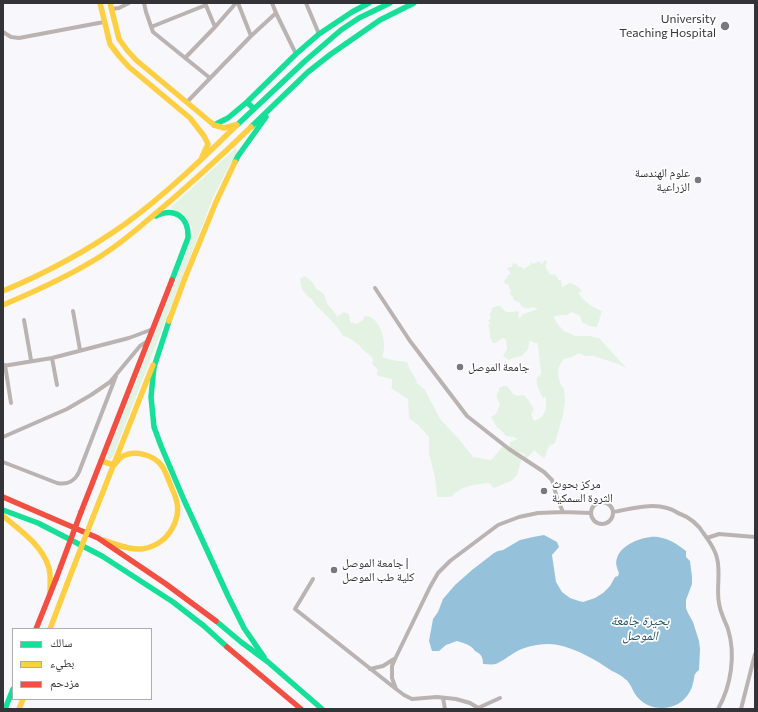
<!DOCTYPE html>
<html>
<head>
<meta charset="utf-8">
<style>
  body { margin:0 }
  #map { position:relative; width:758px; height:712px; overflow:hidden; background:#f8f8fc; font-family:Commissioner,"Noto Naskh Arabic",sans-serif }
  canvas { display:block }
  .frame { position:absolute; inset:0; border:4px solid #333338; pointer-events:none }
  .legend { position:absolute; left:12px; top:628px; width:140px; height:72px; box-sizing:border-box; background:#fff; border:1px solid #adadaf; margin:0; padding:5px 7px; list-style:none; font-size:12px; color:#333338 }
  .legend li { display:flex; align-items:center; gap:8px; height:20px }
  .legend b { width:20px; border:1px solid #adadaf }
</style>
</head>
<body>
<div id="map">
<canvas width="758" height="712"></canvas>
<div class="frame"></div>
<ul class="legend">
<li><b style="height:5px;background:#16e098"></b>سالك</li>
<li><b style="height:5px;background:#ffcf43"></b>بطيء</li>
<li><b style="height:5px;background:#f24e42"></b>مزدحم</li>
</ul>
</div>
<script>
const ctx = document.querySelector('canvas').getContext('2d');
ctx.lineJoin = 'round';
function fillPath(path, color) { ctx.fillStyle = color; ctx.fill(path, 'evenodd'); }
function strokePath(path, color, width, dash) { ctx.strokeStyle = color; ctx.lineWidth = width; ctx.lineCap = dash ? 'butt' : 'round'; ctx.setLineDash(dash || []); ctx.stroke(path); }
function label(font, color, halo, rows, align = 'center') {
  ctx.font = font + ' Commissioner,"Noto Naskh Arabic",sans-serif'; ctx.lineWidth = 3.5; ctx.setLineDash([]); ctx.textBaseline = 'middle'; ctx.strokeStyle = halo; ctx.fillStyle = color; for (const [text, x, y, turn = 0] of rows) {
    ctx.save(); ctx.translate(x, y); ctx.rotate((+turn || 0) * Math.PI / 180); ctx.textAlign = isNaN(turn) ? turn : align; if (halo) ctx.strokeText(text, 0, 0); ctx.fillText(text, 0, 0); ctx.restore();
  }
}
const green = new Path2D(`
  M 236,148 L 238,151 L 228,168 L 213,198 L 113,456 L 110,460 L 108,459 L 108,454 L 192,239 C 195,223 186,214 171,209 L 172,206 Z
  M 545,260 L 547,262 C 544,267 547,270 550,274 L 552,275 L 554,274 L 558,278 L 558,280 L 561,280 L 562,287 L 570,283 C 575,284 579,287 582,291 L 578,293 C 585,302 592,307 602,311 L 597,327 C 592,327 586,325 582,322 L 580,316 L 572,312 L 567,315 L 563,315 L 554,316 L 556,322 L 564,331 L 575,336 L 589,336 L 599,338 L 627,369 C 618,362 610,362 600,358 C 598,358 596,356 594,356 C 587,355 588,358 579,353 L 572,357 L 564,359 L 559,366 L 558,374 L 560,383 L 564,389 L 565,401 L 563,415 L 555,443 L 549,446 L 544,459 L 534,450 L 529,456 L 525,459 L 525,454 L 509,450 L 511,453 L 522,457 L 517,475 L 511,481 L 494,488 L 489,483 C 473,485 463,485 451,497 L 437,497 L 435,478 L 429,453 L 429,437 L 419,426 L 409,418 L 408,399 L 391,388 L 392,386 L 392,379 L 379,376 L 377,375 C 378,367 377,369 372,364 L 373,360 L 372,357 L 362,349 L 360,346 L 352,340 L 347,337 L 343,336 C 339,327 329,319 322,311 C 318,307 314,304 312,299 C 304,295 300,287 300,278 L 302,278 L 304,276 C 309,278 314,283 316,289 C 328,294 324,299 329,306 C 333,310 335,312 337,317 L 344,312 L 349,314 L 350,322 L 357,324 L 363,320 L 364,316 C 381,315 388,345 382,357 L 392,360 L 407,362 L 410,370 L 417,381 L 416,382 L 425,390 L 440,419 L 458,438 L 473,457 L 491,460 L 504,445 L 509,449 L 510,442 L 518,439 L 513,437 L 506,436 L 503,432 L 497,427 L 491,417 L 496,414 L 500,404 C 497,399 495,395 499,391 L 499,388 L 503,386 L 507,386 L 513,394 L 518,396 L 523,395 L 526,397 L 534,409 L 531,414 L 534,421 L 542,417 L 546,409 L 546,397 L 543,398 C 540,392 535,384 537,377 L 540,376 L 541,372 L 538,345 L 537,343 L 534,343 L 530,340 L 528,349 L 522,356 L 513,358 L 509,360 L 503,356 L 507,349 L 506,340 L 504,338 L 499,340 L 496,343 L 493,343 C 488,336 491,330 488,325 L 491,323 L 488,321 L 491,318 L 490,315 L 492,308 L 497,306 L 500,306 C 501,307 505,311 506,312 C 509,313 515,311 519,311 L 518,317 L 520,318 L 523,314 L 538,309 L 533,307 C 529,309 525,309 521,306 L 520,303 L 514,300 L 513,297 L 510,294 L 511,290 L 509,289 L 509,285 L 504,283 L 505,279 L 507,278 L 507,276 L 510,274 L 510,272 L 507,269 L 509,267 L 512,267 L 513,263 L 517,264 L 518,267 L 522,267 L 524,269 L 530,265 L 531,262 L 533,264 L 540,261 L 541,265 Z`);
const water = new Path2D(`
  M 544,535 L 557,542 L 559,547 L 552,555 L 556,582 L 562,592 L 570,598 L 579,601 L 583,602 L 595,598 L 603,593 L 610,586 L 615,577 L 618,576 L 619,573 C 617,568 615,563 617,558 C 621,544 645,535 658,537 C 670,539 677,544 686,551 L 686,557 L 690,561 L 692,577 L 692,584 L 686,600 L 686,608 L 688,613 L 693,622 L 699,641 L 700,649 L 699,670 C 693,674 695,677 693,683 C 692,691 685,700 678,704 C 663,712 644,708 635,694 C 632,689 630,682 625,679 C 622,676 617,673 612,671 C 596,660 577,649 558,645 C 544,642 525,646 514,653 C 509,656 501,662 496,664 C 492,665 487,664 483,664 C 483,657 481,654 475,651 C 472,645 463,643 457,641 L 446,645 L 439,651 L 432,651 L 429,641 L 433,619 L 438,612 L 443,599 L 455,585 L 472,570 L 494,553 L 498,551 L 503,550 L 520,540 L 533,537 Z`);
const street = new Path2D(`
  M 144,3 L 146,12 L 153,32 L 210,78
  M 205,3 L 215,27
  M 238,3 L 251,36
  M 272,3 L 276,13 L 296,54
  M 306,3 L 319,34
  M 111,9 L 119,8 L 129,3
  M 151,27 L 206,5
  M 3,32 L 11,37 L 19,38 L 104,22
  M 185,58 L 215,27 L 236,3
  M 187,102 L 251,36 L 276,13
  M 375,288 L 410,341 L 467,416 L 509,449 L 544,472 L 552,480 L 557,498 L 563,512
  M 73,311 L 80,350
  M 24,320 L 31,360
  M 52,358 L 57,385
  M 5,365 L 11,403
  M 3,366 L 52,358 L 129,338 L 153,329
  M 3,437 L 67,409 L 91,395 L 110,382 L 140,346 L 148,341
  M 3,462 L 57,483 C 67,485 75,481 79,472 L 116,376
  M591 513a11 11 0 1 1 22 0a11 11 0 1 1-22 0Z
  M 613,512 C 630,509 650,503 667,508 C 671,509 675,511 678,513 C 689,517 698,524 704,534 C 709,541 715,549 717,558 C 721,573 716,588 719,603 C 720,612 725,621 728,629 C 736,655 731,686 718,709
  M 707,538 L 719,534 L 755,537
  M 313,579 L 295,609 L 396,689
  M 370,669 L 383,666 L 394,659
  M 443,698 L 445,709
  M 478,708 L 500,698
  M 480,709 L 470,703 L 456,699 L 437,697 L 412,699 L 404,695 L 396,689 L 392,678 L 392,666 L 395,659 L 430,587 L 438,573 L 450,561 L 498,525 L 519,517 L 538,513 L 563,512 L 591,513
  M 741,709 L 755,654`);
const fast = new Path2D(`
  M 247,102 L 254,109
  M 214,125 L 228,118 L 247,102 L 296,54 L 319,34 L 352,12 L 369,3
  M 237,125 L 305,61 L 341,30 L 359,18 L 390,3
  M 251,127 L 308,72 L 331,54 L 380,20 L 414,3
  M 235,162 L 238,156 L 266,117
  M 156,216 C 175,207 189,217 188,238 L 172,280
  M 170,318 L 154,367 L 151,397 L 154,427 L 161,446 L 184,500 L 228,596 L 244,628 L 264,657
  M 3,510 L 38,523 L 102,556 L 173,602 L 204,626 L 227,647
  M 216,621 L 241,642 L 268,662 L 322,709
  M 5,709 L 13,689`);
const slow = new Path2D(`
  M 100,3 L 110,44 L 119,56 L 129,67 L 190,118 L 204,136 L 208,144 L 202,157
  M 110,3 L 119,39 L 127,50 L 136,60 L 214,125 L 224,128 L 235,125
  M 3,291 C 46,273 87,251 125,224 C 165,195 201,160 237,125
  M 3,305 C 36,291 71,275 101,256 C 118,245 134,232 149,219 C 184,190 218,159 251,127
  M 169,321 L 185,278 L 216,202 L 235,162
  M 101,461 L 114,465
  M 3,516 C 20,530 42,545 49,568 C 51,576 50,584 50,593
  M 93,517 L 153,365
  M 103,540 C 115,544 129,550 142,549 C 150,548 158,544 164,539 C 173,530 180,516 177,503 C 176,497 173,491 171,486 C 168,479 166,472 162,466 C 153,454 133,449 120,458 C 118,460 116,463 114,465
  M 50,629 L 67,584
  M 19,709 L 23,699`);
const jam = new Path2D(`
  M 3,497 L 98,538 L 166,584 L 216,621
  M 81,512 L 172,280
  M 36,629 L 56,579
  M 227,647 L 301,709`);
const slowBridge = new Path2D(`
  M 67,584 L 93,517`);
const jamBridge = new Path2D(`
  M 56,579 L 81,512`);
const markers = [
  [725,26,5,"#78787d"],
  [698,180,4,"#78787d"],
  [460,367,4,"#78787d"],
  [544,491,4,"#78787d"],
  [334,570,4,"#78787d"]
];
const poiNames = [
  ["University",716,19,"right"],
  ["Teaching Hospital",716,33,"right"],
  ["علوم الهندسة",690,173,"right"],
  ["الزراعية",690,187,"right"],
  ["جامعة الموصل",468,367],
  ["مركز بحوث",552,484],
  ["الثروة السمكية",552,498],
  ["جامعة الموصل |",342,563],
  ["كلية طب الموصل",342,577]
];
const waterNames = [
  ["بحيرة جامعة",640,621],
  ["الموصل",640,636]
];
fillPath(green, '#e3f2e3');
fillPath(water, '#96c1da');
strokePath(street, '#bab3b1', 4);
strokePath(fast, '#16e098', 5.5);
strokePath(slow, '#ffcf43', 5.5);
strokePath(jam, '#f24e42', 5.5);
strokePath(slowBridge, '#ffcf43', 5.5);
strokePath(jamBridge, '#f24e42', 5.5);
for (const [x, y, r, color] of markers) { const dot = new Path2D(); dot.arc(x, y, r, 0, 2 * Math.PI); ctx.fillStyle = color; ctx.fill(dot); strokePath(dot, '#fff', 1.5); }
label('12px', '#333338', '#fff', poiNames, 'left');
label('italic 13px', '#21526a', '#fff', waterNames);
</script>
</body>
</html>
